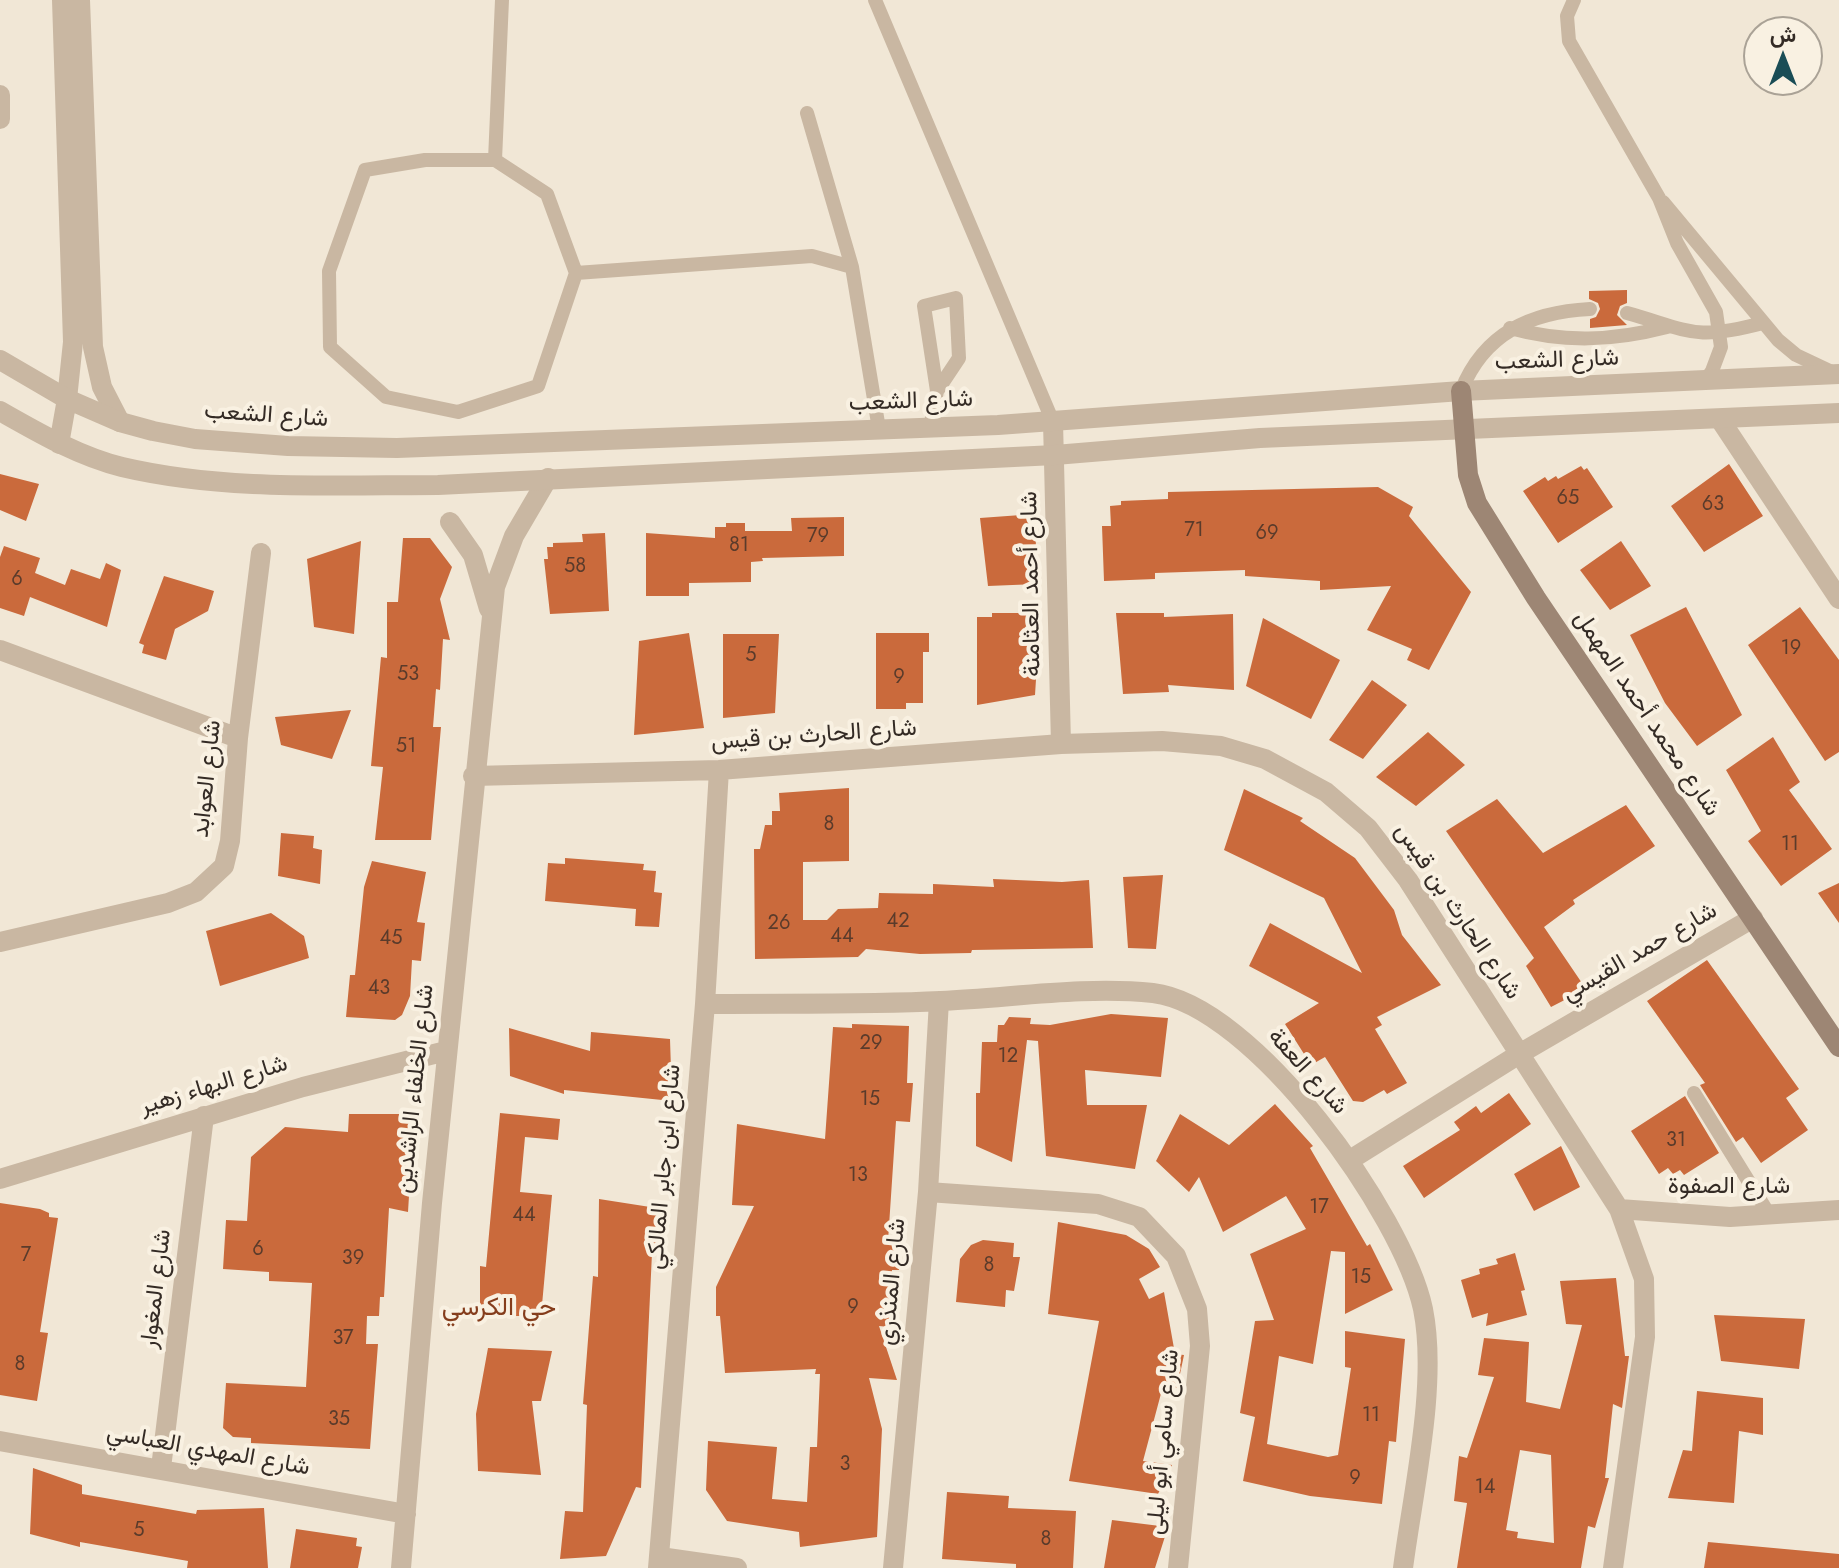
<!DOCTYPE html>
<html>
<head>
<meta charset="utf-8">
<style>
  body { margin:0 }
  #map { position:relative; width:1839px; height:1568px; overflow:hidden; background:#f1e7d6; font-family:Jost,Vazirmatn,sans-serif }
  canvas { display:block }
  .north { position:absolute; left:1743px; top:16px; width:80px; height:80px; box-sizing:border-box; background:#f9f1e2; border:2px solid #aaa296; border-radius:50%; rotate:0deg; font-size:22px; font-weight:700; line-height:32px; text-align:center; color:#342b25 }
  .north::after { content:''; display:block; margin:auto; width:28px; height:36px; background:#1a4d56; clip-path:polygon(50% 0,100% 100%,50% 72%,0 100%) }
</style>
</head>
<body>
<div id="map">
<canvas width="1839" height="1568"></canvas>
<div class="north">ش</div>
</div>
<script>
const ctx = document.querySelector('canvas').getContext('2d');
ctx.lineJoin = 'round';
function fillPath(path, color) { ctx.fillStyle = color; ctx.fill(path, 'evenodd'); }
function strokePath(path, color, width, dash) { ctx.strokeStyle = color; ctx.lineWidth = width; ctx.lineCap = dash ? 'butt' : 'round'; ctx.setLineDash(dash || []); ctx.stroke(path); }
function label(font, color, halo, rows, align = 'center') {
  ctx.font = font + ' Jost,Vazirmatn,sans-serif'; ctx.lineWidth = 8; ctx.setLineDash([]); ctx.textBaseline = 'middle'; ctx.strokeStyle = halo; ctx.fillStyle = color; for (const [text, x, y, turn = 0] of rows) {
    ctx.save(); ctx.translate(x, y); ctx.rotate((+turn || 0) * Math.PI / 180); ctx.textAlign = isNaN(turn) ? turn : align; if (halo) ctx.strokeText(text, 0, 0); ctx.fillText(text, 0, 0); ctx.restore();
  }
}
const building = new Path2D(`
  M 1627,290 L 1627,303 L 1620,306 L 1617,315 L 1627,325 L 1590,328 L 1590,319 L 1596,317 L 1600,309 L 1598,303 L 1589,299 L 1589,291 Z
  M 1729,464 L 1763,516 L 1704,552 L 1671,506 Z
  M 1581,466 L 1584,470 L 1587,468 L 1613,507 L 1558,543 L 1523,491 L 1545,477 L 1548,481 L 1556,476 L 1558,479 Z
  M 0,474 L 39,484 L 26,521 L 0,510 Z
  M 1378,487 L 1413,507 L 1409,516 L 1471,592 L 1429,670 L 1407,660 L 1412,649 L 1367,630 L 1391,586 L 1320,590 L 1320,581 L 1245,576 L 1245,570 L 1155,573 L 1155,579 L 1104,581 L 1102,526 L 1111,526 L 1110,506 L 1121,505 L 1121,501 L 1168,499 L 1168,492 Z
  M 1035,514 L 1037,584 L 988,586 L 980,518 Z
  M 844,517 L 844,556 L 762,558 L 763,561 L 751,562 L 751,582 L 689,583 L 689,596 L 646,596 L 646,533 L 715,538 L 715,527 L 726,527 L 726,523 L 745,523 L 745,531 L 792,531 L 791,518 Z
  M 605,533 L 609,611 L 550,614 L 544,559 L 548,559 L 547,547 L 553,547 L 553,543 L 583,542 L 582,534 Z
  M 403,538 L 430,538 L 452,567 L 440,599 L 450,640 L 443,639 L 440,690 L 436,689 L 433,727 L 441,727 L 431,840 L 375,840 L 383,767 L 371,766 L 381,657 L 387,658 L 387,602 L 398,602 Z
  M 361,541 L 354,634 L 314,627 L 307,559 Z
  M 1621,541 L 1651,586 L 1610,610 L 1580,570 Z
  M 4,546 L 40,558 L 35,573 L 65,585 L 71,569 L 100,579 L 106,563 L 121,570 L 107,627 L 30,597 L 24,616 L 0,608 L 0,557 Z
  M 164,576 L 214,591 L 208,611 L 175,629 L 166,660 L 142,653 L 144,645 L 139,643 Z
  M 1686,607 L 1742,715 L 1697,746 L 1665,703 L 1630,635 Z
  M 1800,607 L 1839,660 L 1839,752 L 1825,761 L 1748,645 Z
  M 992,613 L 1038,613 L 1040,617 L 1035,695 L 977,705 L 977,617 L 992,617 Z
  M 1116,613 L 1164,613 L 1164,617 L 1233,614 L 1234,690 L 1168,685 L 1169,692 L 1123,694 Z
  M 1263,618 L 1340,660 L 1311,719 L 1246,686 Z
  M 689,633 L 704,728 L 634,735 L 639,641 Z
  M 876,633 L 929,633 L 929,652 L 923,652 L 923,703 L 906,703 L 906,709 L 876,709 Z
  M 723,634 L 779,634 L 775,713 L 723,718 Z
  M 1372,680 L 1407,705 L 1363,759 L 1329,740 Z
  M 351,710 L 332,759 L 281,745 L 275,717 Z
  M 1428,732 L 1465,765 L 1416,806 L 1376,777 Z
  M 1773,737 L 1800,782 L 1789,790 L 1832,849 L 1781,886 L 1748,841 L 1761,831 L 1726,770 Z
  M 849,788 L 849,861 L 803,862 L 803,920 L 827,920 L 838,909 L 878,908 L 879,893 L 933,894 L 933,884 L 994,887 L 993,879 L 1062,882 L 1089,880 L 1093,948 L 972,950 L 971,953 L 920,954 L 866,949 L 858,957 L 755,959 L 754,849 L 760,849 L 765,825 L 772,825 L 772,811 L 780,811 L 779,793 Z
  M 1244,789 L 1303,818 L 1300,821 L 1355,858 L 1394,910 L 1402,935 L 1441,985 L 1377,1017 L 1382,1025 L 1375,1029 L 1407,1083 L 1387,1094 L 1384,1090 L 1363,1102 L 1353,1101 L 1325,1057 L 1311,1065 L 1285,1024 L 1319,1003 L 1249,966 L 1270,923 L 1362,973 L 1324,898 L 1224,850 Z
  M 1497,799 L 1543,853 L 1626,805 L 1655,846 L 1573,900 L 1575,904 L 1544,927 L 1586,989 L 1551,1007 L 1526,966 L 1534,958 L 1446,831 Z
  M 281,833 L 314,836 L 313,848 L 322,850 L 320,884 L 278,876 Z
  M 565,858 L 644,864 L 643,870 L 656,871 L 654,892 L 662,893 L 659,927 L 635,926 L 636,909 L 545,901 L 548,863 L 565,864 Z
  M 372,861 L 426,872 L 417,922 L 425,923 L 421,961 L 412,960 L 410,996 L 402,1015 L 395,1020 L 346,1017 L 350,975 L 355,975 L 364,887 Z
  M 1163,875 L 1156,949 L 1128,948 L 1123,877 Z
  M 1839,883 L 1839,923 L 1818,893 Z
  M 271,913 L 304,936 L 309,958 L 220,986 L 206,931 Z
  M 1707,960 L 1799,1089 L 1786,1098 L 1808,1130 L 1761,1163 L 1743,1137 L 1736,1142 L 1700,1085 L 1705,1083 L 1647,1001 Z
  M 1111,1014 L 1168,1018 L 1161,1077 L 1085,1070 L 1087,1105 L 1147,1105 L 1135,1169 L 1046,1156 L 1038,1041 L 1027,1040 L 1012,1162 L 976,1146 L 976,1093 L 980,1093 L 982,1042 L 997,1042 L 998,1025 L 1004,1025 L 1009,1017 L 1031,1018 L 1030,1024 L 1050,1025 Z
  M 852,1024 L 909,1026 L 907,1083 L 913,1083 L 910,1122 L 896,1121 L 888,1241 L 900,1241 L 899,1270 L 892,1270 L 889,1327 L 879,1326 L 897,1380 L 869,1378 L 882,1429 L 877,1537 L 800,1547 L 799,1532 L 727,1521 L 706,1490 L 708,1441 L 777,1447 L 772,1499 L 807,1502 L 810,1447 L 817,1447 L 820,1374 L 815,1374 L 816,1369 L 725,1373 L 720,1316 L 716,1316 L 716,1287 L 754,1206 L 732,1205 L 737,1124 L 825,1139 L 833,1027 L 852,1028 Z
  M 509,1028 L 590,1051 L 591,1032 L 670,1039 L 672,1101 L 564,1090 L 564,1094 L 510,1076 Z
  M 1509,1093 L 1531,1124 L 1424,1198 L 1403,1166 L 1460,1130 L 1454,1122 L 1476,1106 L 1481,1113 Z
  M 1685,1096 L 1719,1153 L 1684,1175 L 1680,1170 L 1673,1174 L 1668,1168 L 1659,1174 L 1631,1131 Z
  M 1275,1104 L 1313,1146 L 1310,1148 L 1367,1246 L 1370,1244 L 1393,1290 L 1345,1314 L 1345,1252 L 1331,1251 L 1313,1364 L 1279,1356 L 1267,1444 L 1328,1457 L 1338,1455 L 1351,1368 L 1345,1367 L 1345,1331 L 1405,1339 L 1396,1442 L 1389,1441 L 1382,1504 L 1310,1496 L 1243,1481 L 1255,1417 L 1240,1413 L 1255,1321 L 1274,1320 L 1250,1254 L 1306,1229 L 1286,1196 L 1223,1232 L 1199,1177 L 1189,1192 L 1156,1161 L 1180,1114 L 1229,1145 Z
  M 500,1113 L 560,1119 L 558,1140 L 525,1137 L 520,1192 L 552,1195 L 541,1316 L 480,1316 L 480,1266 L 486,1267 Z
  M 349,1114 L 414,1114 L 408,1212 L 389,1208 L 384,1297 L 380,1297 L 379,1316 L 367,1316 L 366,1344 L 378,1344 L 370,1449 L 251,1443 L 251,1438 L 233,1437 L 223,1428 L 226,1383 L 306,1387 L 312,1283 L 269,1281 L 269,1272 L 223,1269 L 226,1220 L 247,1221 L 251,1157 L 285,1127 L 348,1132 Z
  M 1561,1146 L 1580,1187 L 1534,1211 L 1514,1174 Z
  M 599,1199 L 663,1209 L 659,1253 L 652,1253 L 641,1488 L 636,1487 L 606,1556 L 560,1559 L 565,1511 L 583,1512 L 587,1405 L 583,1404 L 593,1276 L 598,1277 Z
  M 0,1203 L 40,1209 L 49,1213 L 49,1217 L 58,1218 L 40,1332 L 48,1333 L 37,1401 L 0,1395 Z
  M 1058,1222 L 1126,1235 L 1149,1249 L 1160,1267 L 1139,1279 L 1149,1299 L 1164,1292 L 1175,1354 L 1184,1355 L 1177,1388 L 1163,1386 L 1143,1461 L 1172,1465 L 1158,1494 L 1069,1481 L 1099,1321 L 1048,1314 Z
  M 983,1240 L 1014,1243 L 1013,1257 L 1020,1257 L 1014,1291 L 1006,1290 L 1005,1307 L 956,1302 L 960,1259 L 971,1245 Z
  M 1515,1253 L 1525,1290 L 1521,1291 L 1527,1315 L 1486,1326 L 1488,1313 L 1472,1318 L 1461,1280 L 1480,1274 L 1479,1269 L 1498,1264 L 1496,1259 Z
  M 1616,1278 L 1625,1356 L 1629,1356 L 1622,1408 L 1613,1404 L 1605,1478 L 1609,1478 L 1595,1528 L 1588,1526 L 1581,1568 L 1457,1568 L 1467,1503 L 1454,1501 L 1459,1456 L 1467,1458 L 1494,1377 L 1478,1375 L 1484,1338 L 1529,1342 L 1526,1402 L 1560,1409 L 1582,1325 L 1566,1324 L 1560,1281 ZM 1520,1450 L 1551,1455 L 1554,1543 L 1517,1538 L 1518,1532 L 1506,1530 Z
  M 1714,1315 L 1805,1319 L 1799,1369 L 1721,1361 Z
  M 488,1348 L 552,1351 L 541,1401 L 532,1401 L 541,1475 L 478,1471 L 476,1414 Z
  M 1697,1391 L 1763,1398 L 1763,1435 L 1739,1431 L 1734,1503 L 1668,1498 L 1683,1450 L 1692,1451 Z
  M 33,1468 L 82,1485 L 82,1494 L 196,1514 L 197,1510 L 264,1508 L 268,1568 L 187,1568 L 188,1561 L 80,1542 L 80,1547 L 30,1534 Z
  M 947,1492 L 1009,1496 L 1008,1508 L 1076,1511 L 1073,1568 L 1016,1568 L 1016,1564 L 942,1559 Z
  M 1112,1520 L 1168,1527 L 1155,1568 L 1104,1568 Z
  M 296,1529 L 357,1538 L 356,1546 L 362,1547 L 358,1568 L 290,1568 Z
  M 1708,1542 L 1839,1554 L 1839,1568 L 1704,1568 Z`);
const service = new Path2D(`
  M 875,0 L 1053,422
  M 1574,0 L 1567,16 L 1569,41 L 1659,198 L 1677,243 L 1716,312 L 1721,347 L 1712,371 L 1704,382
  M 807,113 L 852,267
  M 495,160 L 502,0
  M 1663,202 L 1778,340 L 1796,355 L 1832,372
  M 576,273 L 538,386 L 458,412 L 386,397 L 330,347 L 329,271 L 365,170 L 425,160 L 495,160 L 547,194 L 576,273 L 812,256 L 852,267 L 879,429
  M 1627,313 C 1691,331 1694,341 1763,323
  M 1510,328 C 1564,343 1613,341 1667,327
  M 1461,391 C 1484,333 1531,312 1590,309
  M 930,428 L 937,391 L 959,358 L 956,298 L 924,306 L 937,391
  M 1694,1093 L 1770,1216`);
const minor = new Path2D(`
  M 62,0 L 73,342 L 67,399
  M 80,0 L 93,347 L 102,387 L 120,422
  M 0,95 L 0,119
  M 1721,421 L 1839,599
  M 1053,422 L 1061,744
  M 450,522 L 473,555 L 489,609
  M 0,650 L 238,738
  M 473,776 L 719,770 L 1061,744 L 1162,741 L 1221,746 L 1265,759 L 1326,792 L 1368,828 L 1408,880 L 1619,1209 L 1644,1279 L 1645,1337 L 1613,1568
  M 0,942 L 168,903 L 196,892 L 224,866 L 230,841 L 238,738 L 261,553
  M 705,1004 C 783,1003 862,1005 941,1001 C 1011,998 1083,986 1153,993 C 1254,1005 1403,1215 1423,1309 C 1438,1384 1413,1491 1403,1568
  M 1350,1160 L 1521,1053 L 1753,918
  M 0,1179 L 303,1087 L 446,1051
  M 928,1192 L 1098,1204 L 1139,1217 L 1176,1256 L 1197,1309 L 1200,1346 L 1178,1568
  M 1619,1209 L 1730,1217 L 1839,1210
  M 0,1441 L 406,1514
  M 161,1468 L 204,1116
  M 660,1557 L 737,1568
  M 401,1568 L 432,1203 L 495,587 L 514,536 L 548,478
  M 658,1568 L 705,1004 L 719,770
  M 893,1568 L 928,1192 L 939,1001`);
const tertiary = new Path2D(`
  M 0,360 L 67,399 L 120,422 L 153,431 L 195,439 L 288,446 L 397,448 L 998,425 L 1461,391 L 1839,374
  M 0,411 C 39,433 78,456 122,467 C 224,491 334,485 438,485 L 1055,455 L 1260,438 L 1839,413
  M 59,444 L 67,399`);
const secondary = new Path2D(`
  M 1461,391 L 1468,475 L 1477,503 L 1536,598 L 1839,1047`);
const numberNames = [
  ["65",1568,499],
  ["63",1713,505],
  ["71",1194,531],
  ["69",1267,534],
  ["79",818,537],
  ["81",739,546],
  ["58",575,567],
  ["6",17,580],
  ["19",1791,649],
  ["5",751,656],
  ["53",408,675],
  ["9",899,678],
  ["51",406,747],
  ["8",829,825],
  ["11",1790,845],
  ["42",898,922],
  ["26",779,924],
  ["44",842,937],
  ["45",391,939],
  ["43",379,989],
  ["29",871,1044],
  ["12",1008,1057],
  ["15",870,1100],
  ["31",1676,1141],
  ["13",858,1176],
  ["17",1319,1208],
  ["44",524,1216],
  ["6",258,1250],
  ["7",26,1256],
  ["39",353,1259],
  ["8",989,1266],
  ["15",1361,1278],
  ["9",853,1308],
  ["37",343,1339],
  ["8",20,1365],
  ["11",1371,1416],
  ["35",339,1420],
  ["3",845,1465],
  ["9",1355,1479],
  ["14",1485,1488],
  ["5",139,1531],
  ["8",1046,1540]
];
const streetNames = [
  ["شارع الشعب",1557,361,-2],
  ["شارع الشعب",911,402,-2],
  ["شارع الشعب",266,416,4],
  ["شارع أحمد العثامنة",1032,584,-91],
  ["شارع محمد أحمد المهمل",1646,714,56],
  ["شارع الحارث بن قيس",814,736,-4],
  ["شارع العوابد",208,779,-84],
  ["شارع الحارث بن قيس",1457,912,56],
  ["شارع حمد القيسي",1640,953,-30],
  ["شارع العفة",1307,1072,48],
  ["شارع البهاء زهير",214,1086,-17],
  ["شارع الخلفاء الراشدين",416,1089,-84],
  ["شارع ابن جابر المالكي",665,1167,-85],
  ["شارع الصفوة",1729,1187],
  ["شارع المنذري",893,1282,-85],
  ["شارع المغوار",157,1289,-83],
  ["شارع سامي أبو ليلى",1164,1442,-85],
  ["شارع المهدي العباسي",208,1451,10]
];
const neighbourhoodNames = [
  ["حي الكرسي",499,1309]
];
fillPath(building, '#ca6a3c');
strokePath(service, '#c9b7a2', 14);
strokePath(minor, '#c9b7a2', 20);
strokePath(tertiary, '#c9b7a2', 20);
strokePath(secondary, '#9d8674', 20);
label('20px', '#5a3b2b', null, numberNames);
label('24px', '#342b25', '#f9f1e2', streetNames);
label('26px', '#853d1c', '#f9f1e2', neighbourhoodNames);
</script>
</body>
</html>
